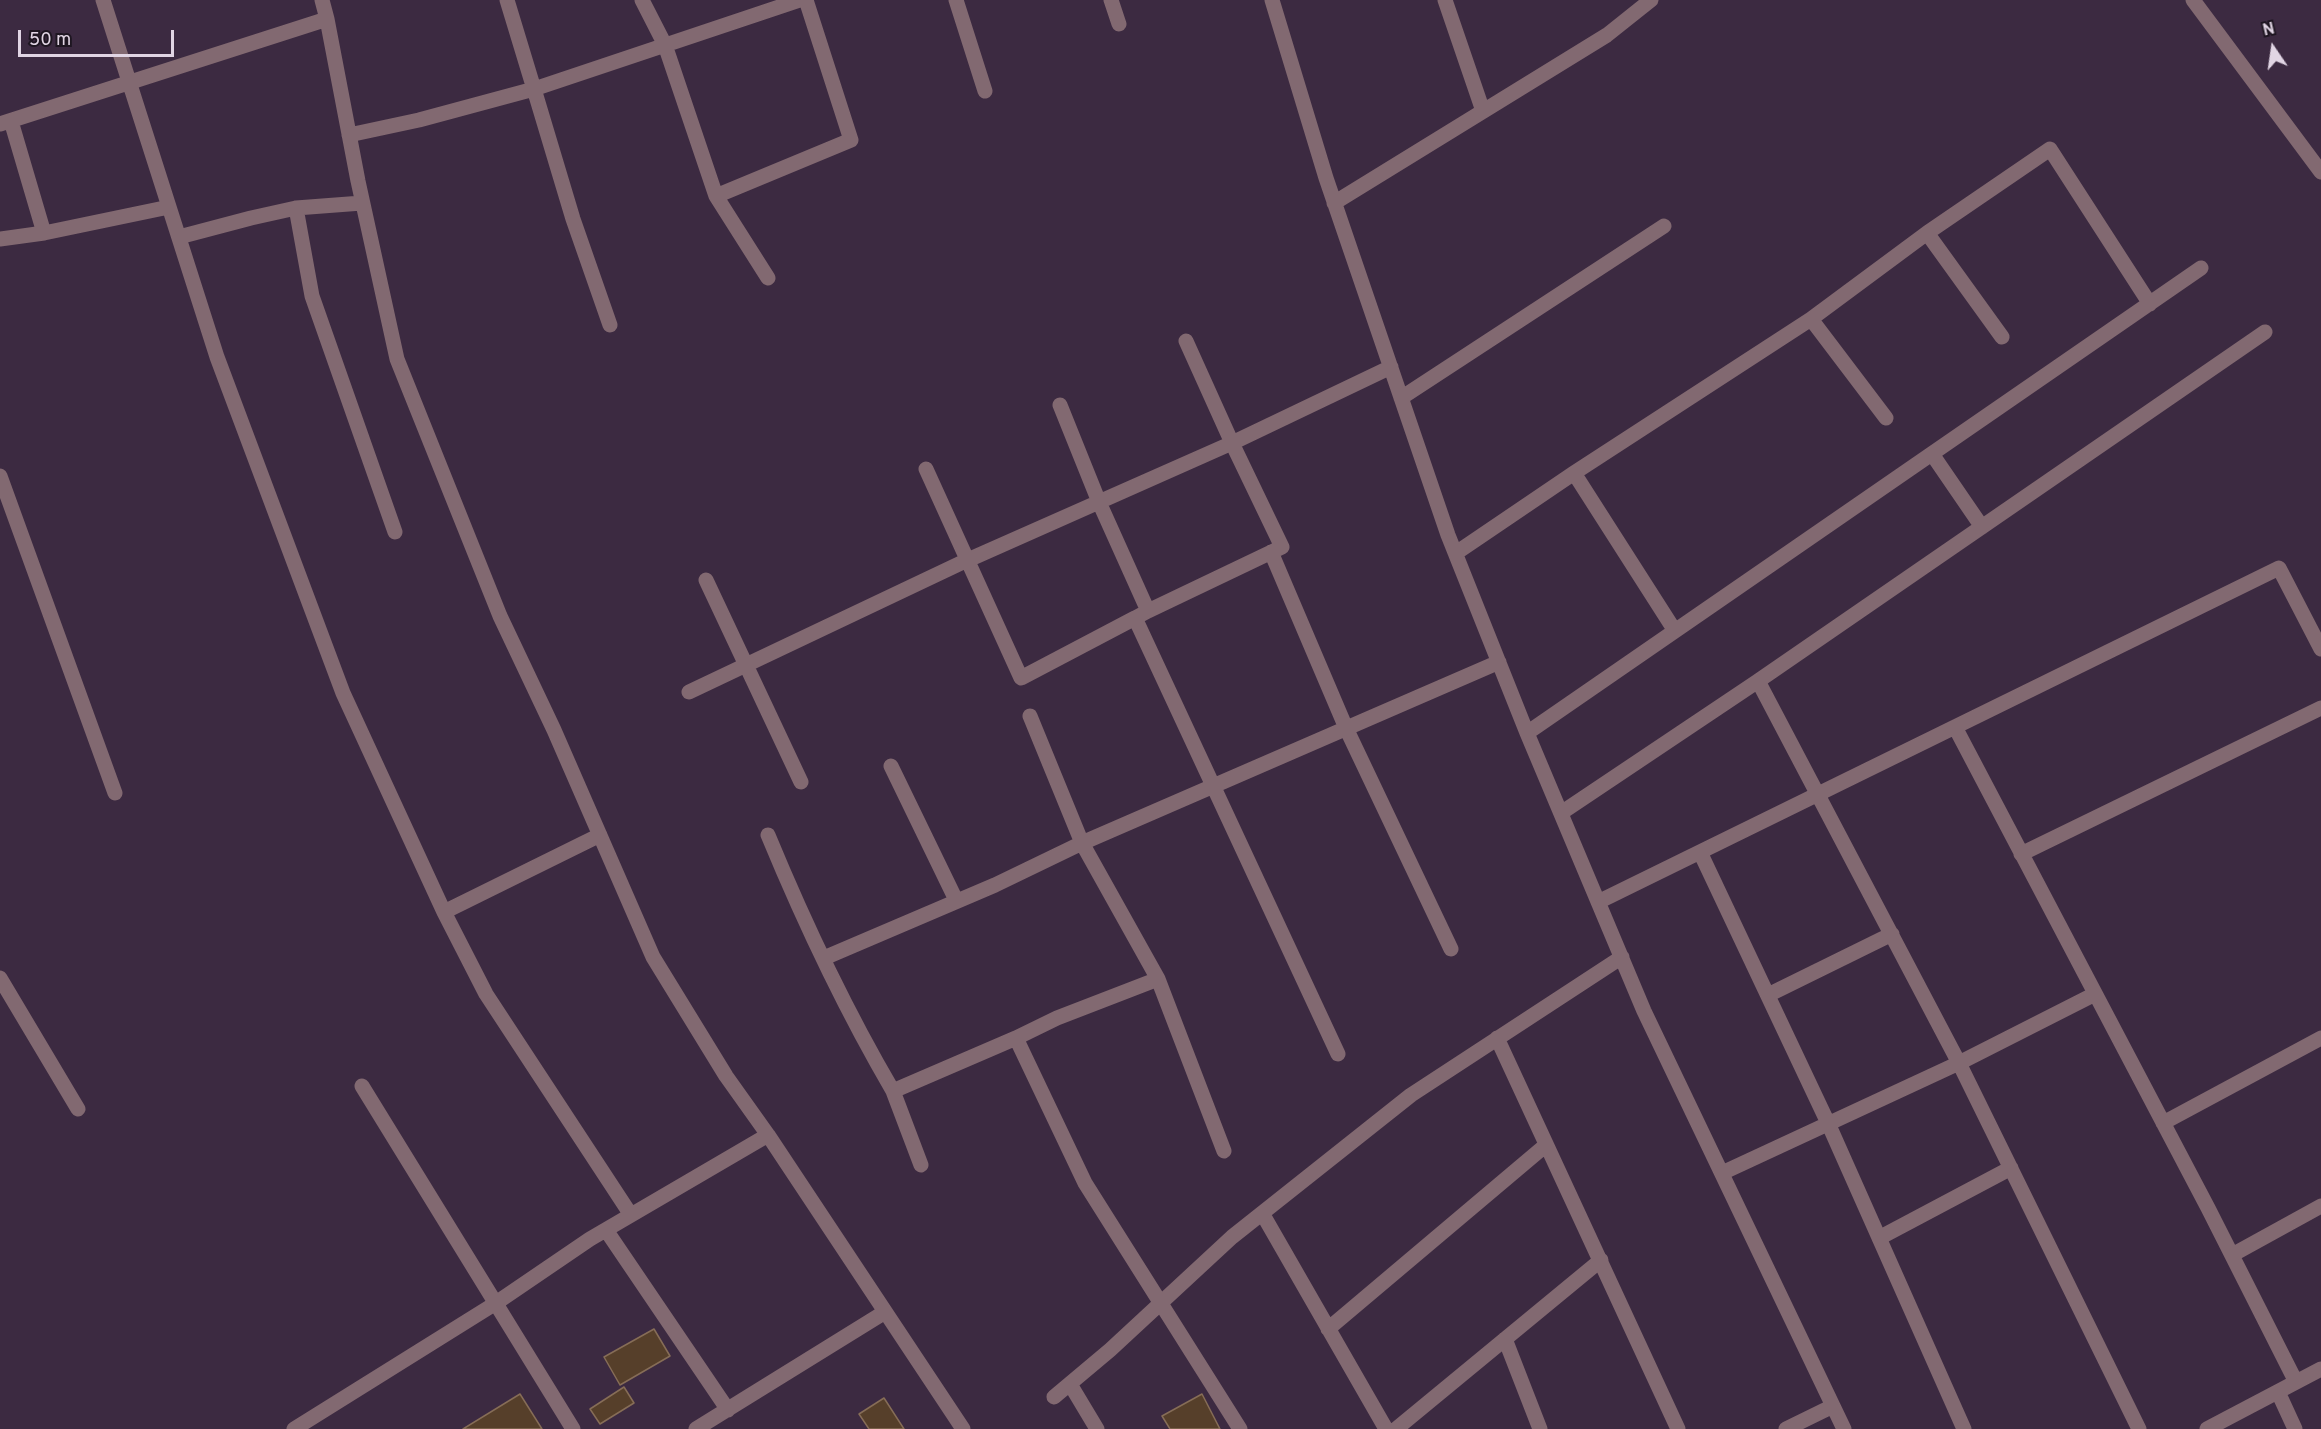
<!DOCTYPE html>
<html>
<head>
<meta charset="utf-8">
<style>
  body { margin:0 }
  #map { position:relative; width:2321px; height:1429px; overflow:hidden; background:#3c2a41; font-family:Overpass,sans-serif }
  canvas { display:block }
  .north { position:absolute; left:2243px; top:18px; width:60px; height:60px; -webkit-text-stroke:4px #1e1621; paint-order:stroke; rotate:347deg; font-size:16px; font-weight:700; line-height:24px; text-align:center; color:#e1d5e4 }
  .north::after { content:''; display:block; margin:auto; width:21px; height:27px; background:#e1d5e4; clip-path:polygon(50% 0,100% 100%,50% 72%,0 100%) }
  .scale { position:absolute; left:18px; top:30px; width:156px; height:27px; box-sizing:border-box; border:3px solid #e1d5e4; border-top:0; padding-left:8px; font-size:18px; line-height:21px; white-space:nowrap; color:#e1d5e4; -webkit-text-stroke:4px #1e1621; paint-order:stroke }
</style>
</head>
<body>
<div id="map">
<canvas width="2321" height="1429"></canvas>
<div class="north">N</div>
<div class="scale">50 m</div>
</div>
<script>
const ctx = document.querySelector('canvas').getContext('2d');
ctx.lineJoin = 'round';
function fillPath(path, color) { ctx.fillStyle = color; ctx.fill(path, 'evenodd'); }
function strokePath(path, color, width, dash) { ctx.strokeStyle = color; ctx.lineWidth = width; ctx.lineCap = dash ? 'butt' : 'round'; ctx.setLineDash(dash || []); ctx.stroke(path); }
const building = new Path2D(`
  M 654,1329 L 670,1356 L 620,1385 L 604,1357 Z
  M 624,1387 L 634,1403 L 600,1424 L 590,1409 Z
  M 520,1394 L 542,1429 L 463,1429 Z
  M 1202,1394 L 1220,1429 L 1170,1429 L 1162,1416 Z
  M 884,1398 L 904,1429 L 869,1429 L 859,1414 Z`);
const minor = new Path2D(`
  M 103,0 L 217,357 L 343,693 L 444,912 L 486,994 L 631,1215
  M 507,0 L 534,89 L 800,0
  M 642,0 L 665,45 L 716,196
  M 956,0 L 985,91
  M 1111,0 L 1119,24
  M 1272,0 L 1326,178 L 1448,535 L 1527,733 L 1644,1011 L 1844,1429
  M 1445,0 L 1483,111
  M 2193,0 L 2321,172
  M 327,19 L 358,181 L 397,359 L 500,616 L 554,730 L 653,957 L 726,1076 L 768,1135
  M 11,121 L 44,233
  M 0,124 L 327,19 L 322,0
  M 349,135 L 419,120 L 534,89 L 573,219 L 610,325
  M 1334,203 L 1607,35 L 1651,0
  M 296,208 L 312,296 L 395,532
  M 1927,233 L 2002,337
  M 179,237 L 251,218 L 296,208 L 362,203
  M 0,239 L 44,233 L 169,207
  M 768,278 L 716,196 L 851,140 L 806,0
  M 1811,319 L 1886,418
  M 1186,341 L 1232,443 L 1391,367
  M 1401,398 L 1664,226
  M 1932,454 L 1982,527
  M 926,469 L 1021,678 L 1135,618
  M 1574,473 L 1675,631
  M 0,476 L 115,793
  M 1271,552 L 1346,728 L 1451,949
  M 1456,553 L 1574,473 L 1811,319 L 1927,233 L 2050,149 L 2150,304
  M 706,580 L 801,782
  M 1148,611 L 1135,618 L 1338,1054
  M 1758,681 L 2265,332
  M 689,692 L 961,563 L 968,560 L 1232,443 L 1282,547 L 1148,611 L 1099,502 L 1060,405
  M 1955,727 L 2208,1208 L 2296,1382
  M 1527,733 L 2201,268
  M 891,766 L 956,900
  M 1561,813 L 1758,681 L 1959,1063 L 2139,1429
  M 768,835 C 804,922 845,1009 893,1091
  M 1700,852 L 1828,1123 L 1964,1429
  M 2021,854 L 2321,708
  M 1598,902 L 2279,568 L 2321,649
  M 444,912 L 600,835
  M 824,958 L 995,885 L 1082,843 L 1030,716
  M 0,978 L 78,1109
  M 1158,979 L 1057,1018 L 1016,1038 L 1085,1183 L 1240,1429
  M 1768,995 L 1892,934
  M 1497,1038 L 1678,1429
  M 362,1086 L 573,1429
  M 2163,1123 L 2321,1038
  M 1224,1151 L 1158,979 L 1082,843 L 1499,662
  M 921,1165 L 893,1091 L 1016,1038
  M 1722,1173 L 1959,1063 L 2095,994
  M 1262,1213 L 1386,1429
  M 606,1230 L 728,1410
  M 1879,1238 L 2011,1168
  M 2232,1255 L 2321,1206
  M 1328,1329 L 1546,1145
  M 1505,1339 L 1540,1429
  M 1070,1384 L 1097,1429
  M 2278,1392 L 2295,1429
  M 1054,1397 L 1110,1350 L 1232,1237 L 1411,1095 L 1622,957
  M 294,1429 L 496,1303 L 590,1239 L 768,1135 L 963,1429
  M 696,1429 L 885,1312
  M 1396,1429 L 1601,1260
  M 1786,1429 L 1833,1406
  M 2207,1429 L 2321,1369`);
fillPath(building, '#563f2a');
strokePath(building, '#866d57', 1.5);
strokePath(minor, '#826971', 15);
</script>
</body>
</html>
